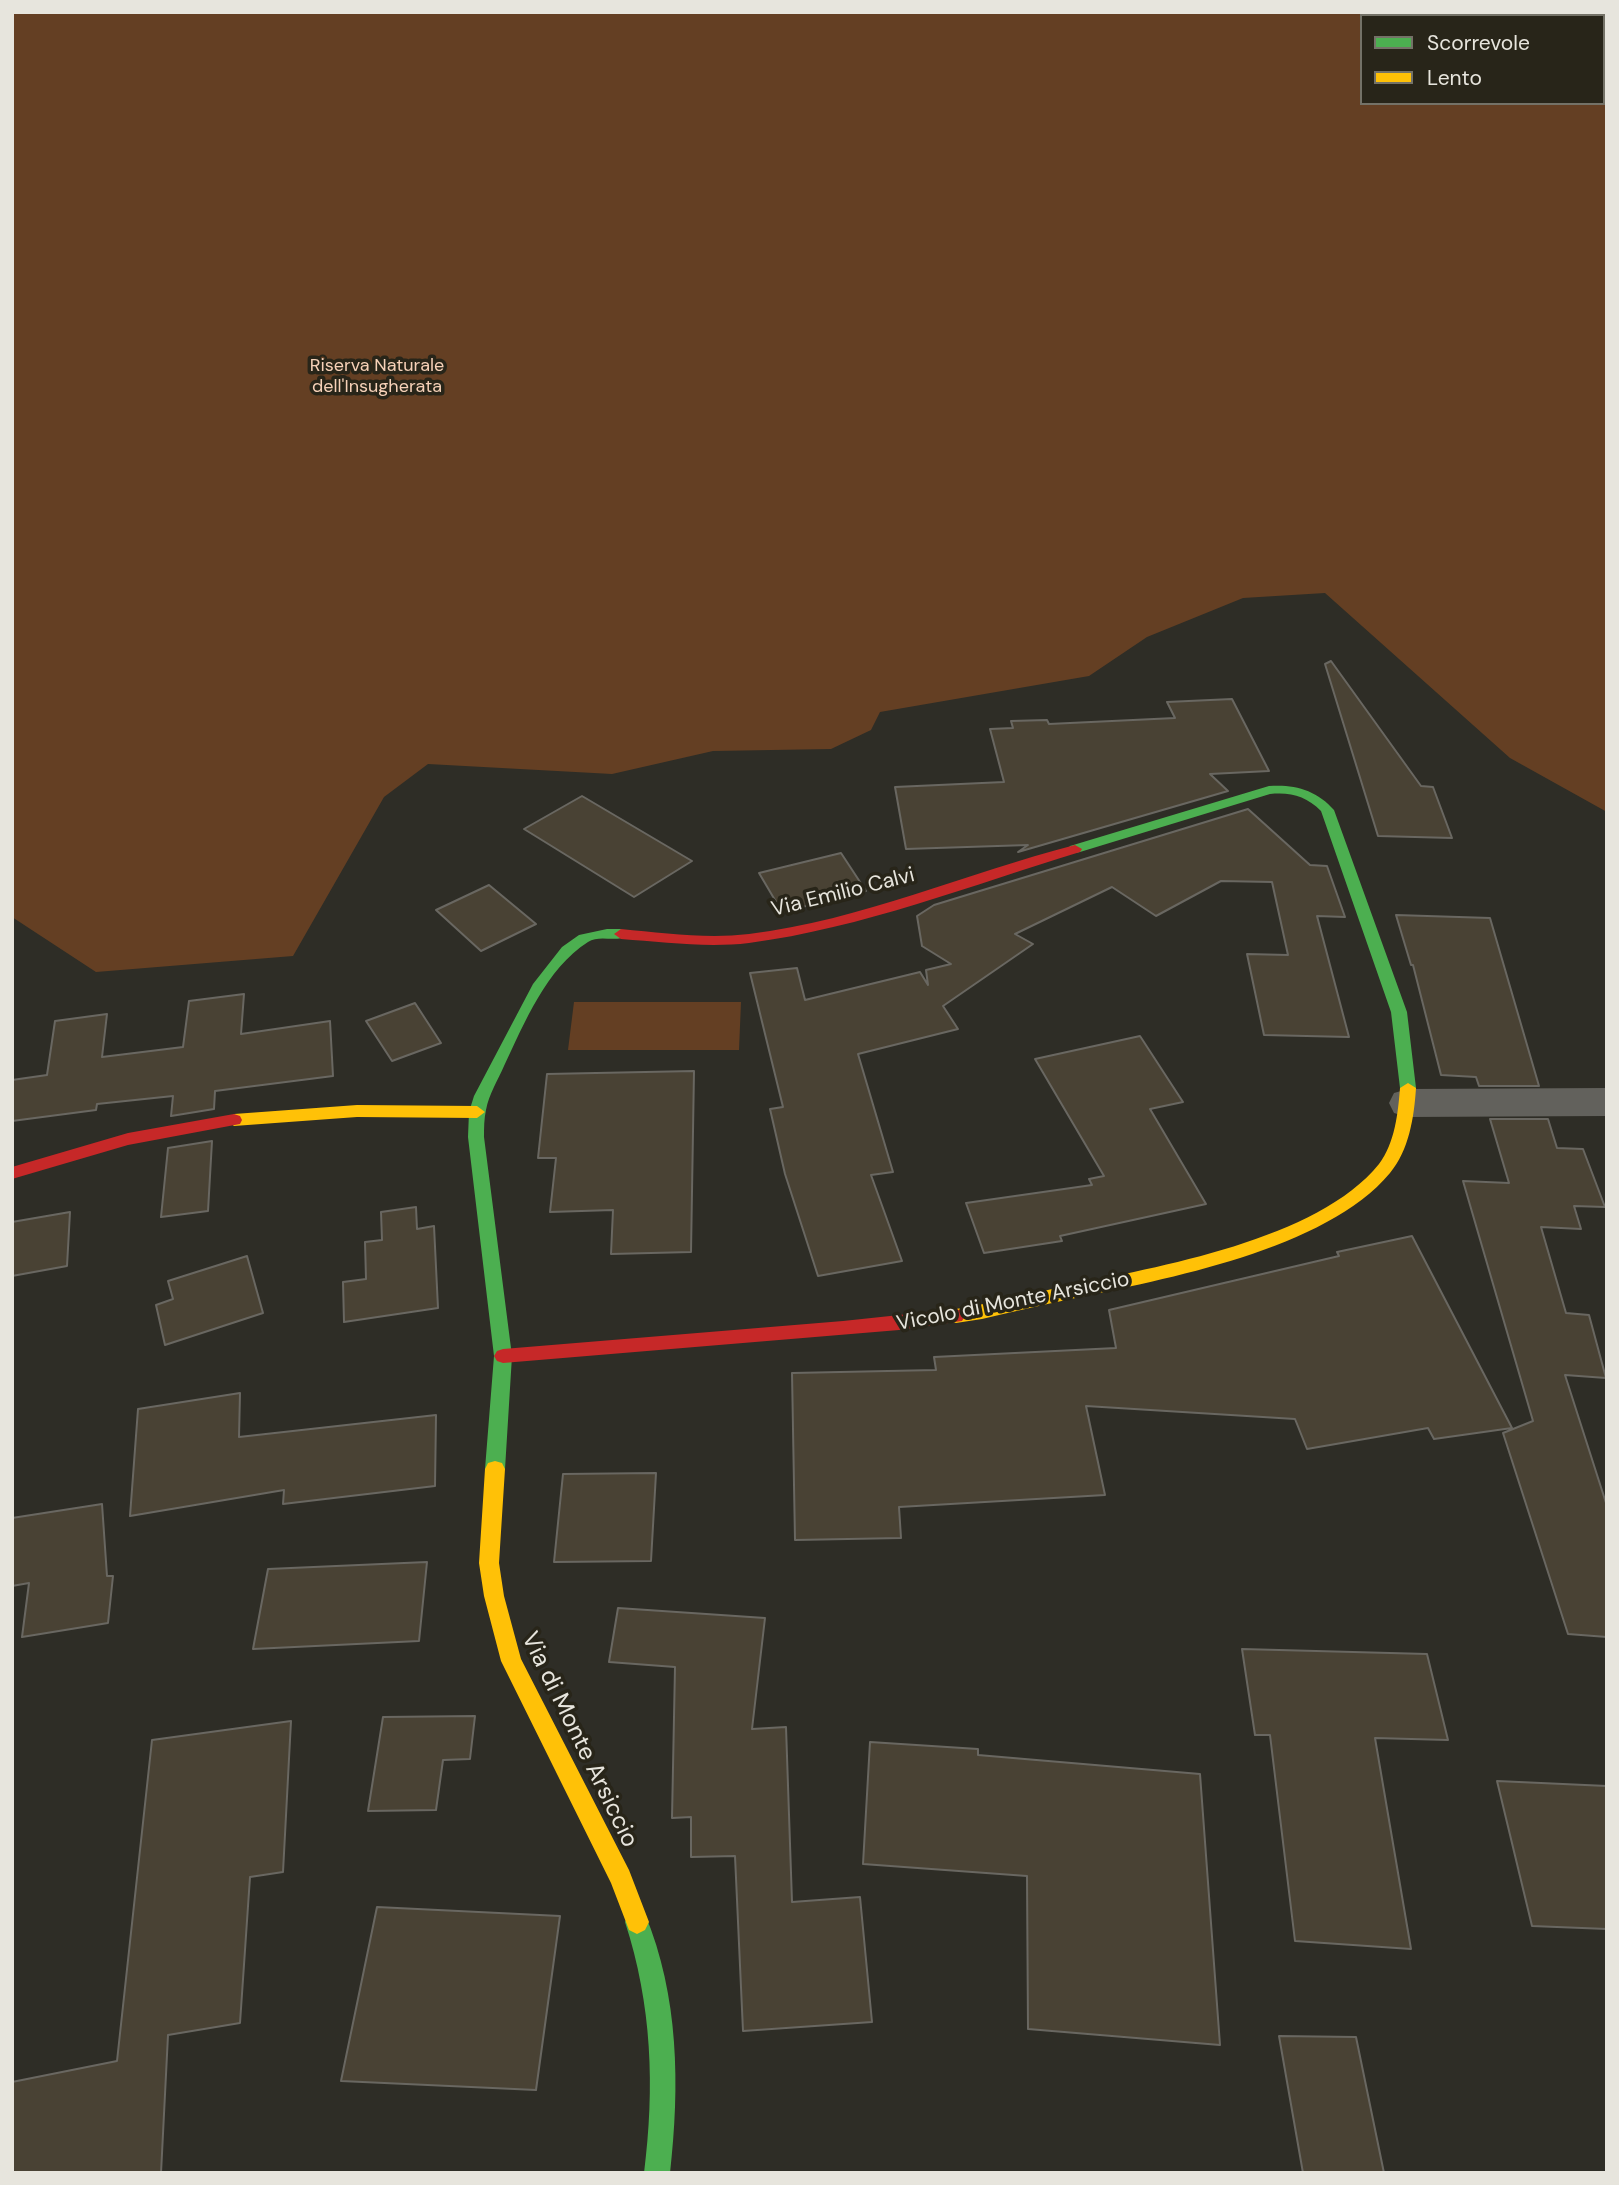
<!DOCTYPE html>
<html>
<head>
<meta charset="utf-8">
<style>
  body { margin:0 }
  #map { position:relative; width:1619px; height:2185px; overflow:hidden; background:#2e2d26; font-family:"DM Sans",sans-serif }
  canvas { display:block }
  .frame { position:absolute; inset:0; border:14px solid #e7e5dd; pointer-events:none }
  .legend { position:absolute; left:1360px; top:14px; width:245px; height:91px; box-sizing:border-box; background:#282519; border:2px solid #747267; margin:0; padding:9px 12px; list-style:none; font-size:21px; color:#e7e5dd }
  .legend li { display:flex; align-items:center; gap:14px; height:35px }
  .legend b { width:35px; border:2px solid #747267 }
</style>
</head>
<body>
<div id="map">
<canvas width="1619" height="2185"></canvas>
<div class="frame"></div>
<ul class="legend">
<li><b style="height:9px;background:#4caf50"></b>Scorrevole</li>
<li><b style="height:9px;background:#ffc107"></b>Lento</li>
</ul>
</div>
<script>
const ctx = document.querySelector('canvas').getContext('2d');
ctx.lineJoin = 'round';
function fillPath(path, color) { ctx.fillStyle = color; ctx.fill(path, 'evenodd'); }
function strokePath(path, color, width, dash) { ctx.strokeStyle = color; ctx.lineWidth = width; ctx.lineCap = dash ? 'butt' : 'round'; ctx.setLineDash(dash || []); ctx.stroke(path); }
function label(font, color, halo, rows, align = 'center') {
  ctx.font = font + ' "DM Sans",sans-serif'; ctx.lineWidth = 7; ctx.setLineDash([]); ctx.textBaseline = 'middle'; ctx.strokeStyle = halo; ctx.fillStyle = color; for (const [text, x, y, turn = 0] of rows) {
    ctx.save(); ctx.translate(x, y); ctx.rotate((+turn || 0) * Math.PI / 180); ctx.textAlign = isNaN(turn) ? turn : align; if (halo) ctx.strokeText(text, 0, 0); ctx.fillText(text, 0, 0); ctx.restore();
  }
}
const green = new Path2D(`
  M 12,12 L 1607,12 L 1607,812 L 1510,758 L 1325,593 L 1243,598 L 1147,637 L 1089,676 L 880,712 L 871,730 L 831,749 L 713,751 L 612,774 L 428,764 L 384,797 L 293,956 L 96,972 L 12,917 ZM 1362,16 L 1603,16 L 1603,103 L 1362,103 Z
  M 574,1002 L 741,1002 L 739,1050 L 568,1050 Z`);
const building = new Path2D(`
  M 1331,661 L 1421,786 L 1433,787 L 1452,838 L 1378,836 L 1325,664 Z
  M 1232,699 L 1269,771 L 1210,774 L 1228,791 L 1018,852 L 1028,845 L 906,849 L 895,787 L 1004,782 L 990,729 L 1013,728 L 1011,721 L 1047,720 L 1049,724 L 1175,718 L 1167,702 Z
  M 582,796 L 692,861 L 634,897 L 524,829 Z
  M 1248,809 L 1310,865 L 1327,866 L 1345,917 L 1317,916 L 1349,1037 L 1264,1035 L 1247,954 L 1288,955 L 1272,882 L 1221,881 L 1156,916 L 1112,887 L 1015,934 L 1033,944 L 943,1006 L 958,1029 L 858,1054 L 893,1172 L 871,1175 L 902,1261 L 818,1276 L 785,1174 L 770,1109 L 783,1107 L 750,973 L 797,968 L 805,1000 L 920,972 L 928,985 L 926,970 L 951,964 L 922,946 L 917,916 L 934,905 Z
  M 841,853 L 866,891 L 782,912 L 759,873 Z
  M 489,885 L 536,924 L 481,951 L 436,910 Z
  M 1396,915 L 1490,918 L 1539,1086 L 1479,1086 L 1476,1077 L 1441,1075 L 1413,965 L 1411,965 Z
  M 244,994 L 241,1034 L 330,1021 L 333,1076 L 215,1091 L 214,1109 L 171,1116 L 173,1096 L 97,1104 L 96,1110 L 12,1121 L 12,1080 L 47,1075 L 55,1021 L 107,1014 L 102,1057 L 183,1047 L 189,1001 Z
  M 415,1003 L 441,1043 L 392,1061 L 366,1021 Z
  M 1140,1036 L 1183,1102 L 1150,1109 L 1206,1204 L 1060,1236 L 1062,1241 L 984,1253 L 966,1203 L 1092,1185 L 1089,1179 L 1104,1176 L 1035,1059 Z
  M 694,1071 L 691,1252 L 611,1254 L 613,1210 L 550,1212 L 556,1158 L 538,1158 L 547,1074 Z
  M 1490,1119 L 1548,1119 L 1557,1148 L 1583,1149 L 1605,1207 L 1574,1206 L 1581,1229 L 1541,1227 L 1566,1313 L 1589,1315 L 1606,1378 L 1565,1375 L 1607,1506 L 1607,1637 L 1568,1634 L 1503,1433 L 1533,1421 L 1463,1181 L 1509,1183 Z
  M 212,1141 L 208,1211 L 161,1217 L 168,1148 Z
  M 416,1207 L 417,1229 L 434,1226 L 438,1308 L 344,1322 L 343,1282 L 366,1279 L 365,1242 L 382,1240 L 381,1212 Z
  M 70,1212 L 67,1266 L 12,1276 L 12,1222 Z
  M 1412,1236 L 1512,1428 L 1434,1439 L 1428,1428 L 1307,1449 L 1295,1419 L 1086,1406 L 1105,1495 L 899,1507 L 901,1538 L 795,1540 L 792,1373 L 936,1370 L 934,1357 L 1116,1348 L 1109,1310 L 1339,1256 L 1337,1252 Z
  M 247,1256 L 263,1313 L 165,1345 L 156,1305 L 173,1299 L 168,1281 Z
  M 240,1393 L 239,1437 L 436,1415 L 435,1486 L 283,1504 L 284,1490 L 130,1516 L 138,1409 Z
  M 656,1473 L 651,1561 L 554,1562 L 563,1474 Z
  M 102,1504 L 107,1576 L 113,1576 L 108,1623 L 22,1637 L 29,1583 L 12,1586 L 12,1518 Z
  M 427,1562 L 419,1641 L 253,1649 L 268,1569 Z
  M 618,1608 L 765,1618 L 752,1729 L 786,1727 L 792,1902 L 860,1897 L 872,2022 L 743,2031 L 735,1856 L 691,1857 L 691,1817 L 672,1818 L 675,1667 L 609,1662 Z
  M 1242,1649 L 1427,1654 L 1448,1740 L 1375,1738 L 1411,1949 L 1295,1941 L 1270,1735 L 1255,1735 Z
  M 475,1716 L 470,1759 L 443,1760 L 436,1810 L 368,1811 L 383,1717 Z
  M 291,1721 L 283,1872 L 250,1877 L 240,2023 L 168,2035 L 161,2173 L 12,2173 L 12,2082 L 117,2061 L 152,1740 Z
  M 870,1742 L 978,1749 L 978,1755 L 1200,1774 L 1220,2045 L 1028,2029 L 1027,1876 L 863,1864 Z
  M 1497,1781 L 1607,1786 L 1607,1929 L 1532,1926 Z
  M 377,1907 L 560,1916 L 536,2090 L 341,2081 Z
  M 1279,2036 L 1356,2037 L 1384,2173 L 1303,2173 Z`);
const street = new Path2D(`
  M 1607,1088 L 1607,1116 L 1408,1117 L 1394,1113 L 1389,1103 L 1394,1093 L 1408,1089 Z`);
const fast = new Path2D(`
  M 1269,786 C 1294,784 1317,790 1334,810 L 1407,1012 L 1416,1088 L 1414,1092 L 1402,1092 L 1400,1088 L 1391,1012 L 1321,811 C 1306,796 1291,792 1270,794 L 1080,852 L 1075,853 L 1068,849 L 1070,846 Z
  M 607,929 L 621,929 L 628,934 C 619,944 600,934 588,942 C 546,969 525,1022 504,1066 C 498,1080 489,1094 486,1110 C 484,1119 484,1128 484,1137 L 512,1356 L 505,1469 L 502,1475 L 495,1477 L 488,1475 L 485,1469 L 494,1356 L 468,1137 L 469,1112 L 474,1096 L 533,984 L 562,947 L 579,935 Z
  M 637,1910 L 645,1914 C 679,1996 680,2086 670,2173 L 644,2173 C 655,2087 652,2005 625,1922 L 629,1914 Z`);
const slow = new Path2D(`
  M 1408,1083 L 1416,1088 C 1414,1118 1409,1150 1390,1173 C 1326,1250 1165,1279 1071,1299 C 1041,1305 1012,1312 982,1319 L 956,1323 L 950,1321 L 947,1316 L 950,1311 L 956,1309 C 993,1303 1029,1294 1066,1286 C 1157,1267 1318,1240 1379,1164 C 1395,1143 1398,1113 1400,1088 Z
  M 357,1105 L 477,1106 L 485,1112 L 477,1118 L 357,1117 L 234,1126 L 226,1120 L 234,1114 Z
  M 495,1461 L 502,1463 L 505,1469 L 499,1563 L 504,1596 L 521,1659 L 629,1870 L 649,1922 L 645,1930 L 637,1934 L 629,1930 L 611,1883 L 501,1661 L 484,1596 L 479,1563 L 485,1469 L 488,1463 Z`);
const jam = new Path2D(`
  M 1075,845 L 1082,849 L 1080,852 C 972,885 862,928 749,943 C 707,948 663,942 621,939 L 614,934 L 621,929 C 663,933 707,939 749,934 C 862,920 966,873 1075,845 Z
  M 234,1114 L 240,1116 L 242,1120 L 240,1124 L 128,1145 L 12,1179 L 12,1167 L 128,1133 Z
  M 956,1309 L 962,1311 L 965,1316 L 962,1321 L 899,1330 L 503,1363 L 497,1361 L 494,1356 L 497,1351 L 503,1349 L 843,1321 Z`);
const farParknames = [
  ["Riserva Naturale",377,366],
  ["dell'Insugherata",377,387]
];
const streetNames = [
  ["Via Emilio Calvi",843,893,-14],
  ["Vicolo di Monte Arsiccio",1013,1302,-11]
];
const nearStreetnames = [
  ["Via di Monte Arsiccio",579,1740,64]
];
fillPath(green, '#643f23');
fillPath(building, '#494234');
strokePath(building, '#696761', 2);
fillPath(street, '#62615c');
fillPath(fast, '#4caf50');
fillPath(slow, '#ffc107');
fillPath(jam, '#c62828');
label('18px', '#f6d1b8', '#282519', farParknames);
label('21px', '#e7e5dd', '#282519', streetNames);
label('24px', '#e7e5dd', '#282519', nearStreetnames);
</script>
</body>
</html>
